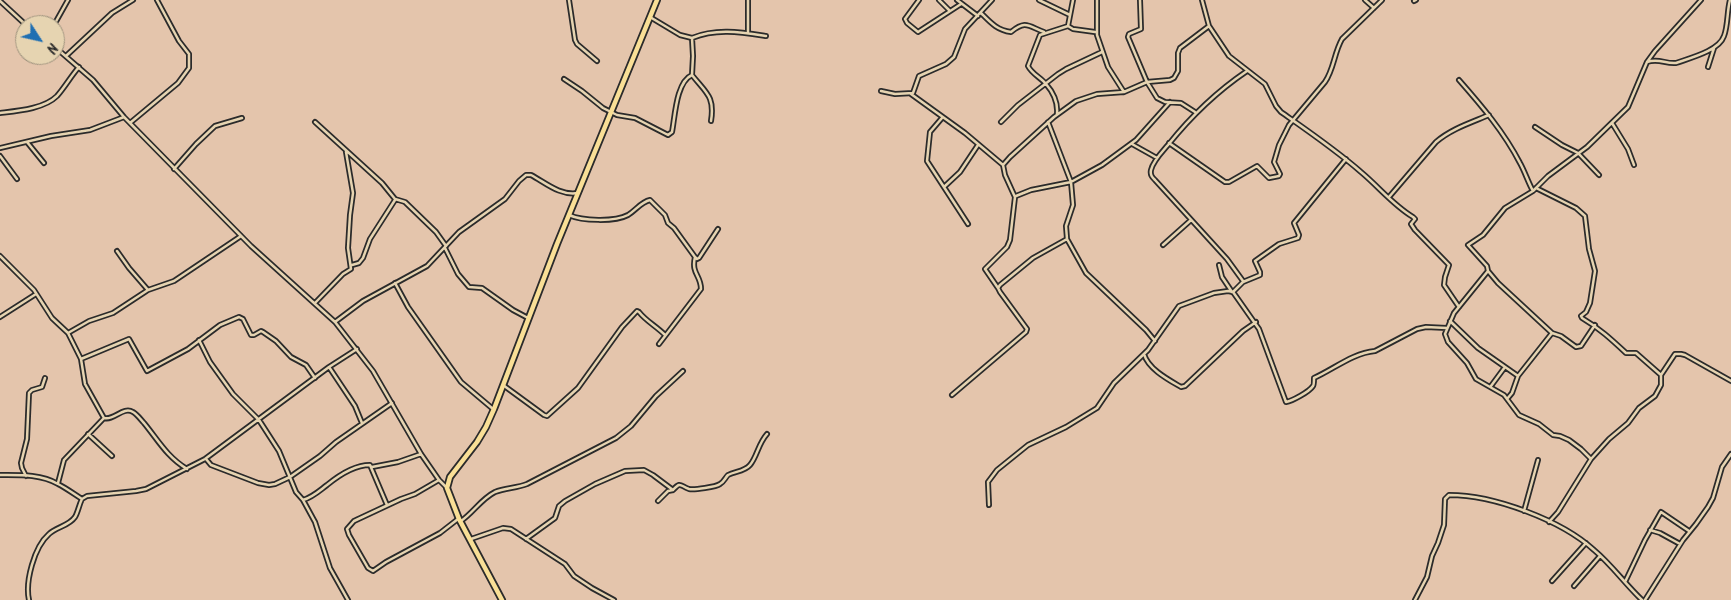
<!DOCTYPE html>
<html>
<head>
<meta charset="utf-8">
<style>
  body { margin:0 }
  #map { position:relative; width:1731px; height:600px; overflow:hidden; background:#e4c5ac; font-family:Kalam,sans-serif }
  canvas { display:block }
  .north { position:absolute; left:15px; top:15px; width:50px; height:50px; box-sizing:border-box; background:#e6d4b1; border:1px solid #9b907b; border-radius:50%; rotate:125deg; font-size:14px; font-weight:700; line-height:20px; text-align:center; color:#2b2b2b }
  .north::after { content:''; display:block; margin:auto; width:18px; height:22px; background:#1f6fb2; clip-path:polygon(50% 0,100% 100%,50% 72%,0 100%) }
</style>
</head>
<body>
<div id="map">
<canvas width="1731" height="600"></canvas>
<div class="north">N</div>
</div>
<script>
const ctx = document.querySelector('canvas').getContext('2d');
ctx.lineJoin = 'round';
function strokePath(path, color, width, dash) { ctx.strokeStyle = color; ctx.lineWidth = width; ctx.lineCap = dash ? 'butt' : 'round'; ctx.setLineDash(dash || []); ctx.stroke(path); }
const street = new Path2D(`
  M 569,0 L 575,40 L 577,44 L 597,61
  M 748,0 L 748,33
  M 919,0 L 905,19 L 907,23 L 918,32 L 961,4
  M 939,0 L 950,11
  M 957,0 L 978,16
  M 1039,0 L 1070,15
  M 1097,0 L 1097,35 L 1108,67 L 1124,92
  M 1140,0 L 1141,29 L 1129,34 L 1128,37 L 1147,82 L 1157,98 L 1165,102 L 1181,103 L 1195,112
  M 1365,0 L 1374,8
  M 0,1 L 26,25
  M 1414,1 L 1416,0
  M 981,13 C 991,23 997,30 1011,32 C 1026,20 1028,26 1044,32
  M 650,17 L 680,35 L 692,38 L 693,56 L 692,75 C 706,93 715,96 711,121
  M 54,25 L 68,0
  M 1068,26 L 1073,29 L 1095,32
  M 1209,26 L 1229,56 L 1265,84 L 1276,106 L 1281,112 C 1308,131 1336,150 1361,172 C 1379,187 1393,205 1413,217 L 1415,219 L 1411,224 L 1415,230 L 1449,265 L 1445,277 L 1444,285 L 1459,307
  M 692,38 C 716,28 740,32 766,36
  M 55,47 L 93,80 L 124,117 L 251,246 L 335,322 L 373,371 L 421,454 L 439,480 L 447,488
  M 66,56 L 112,13 L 133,0
  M 1647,62 C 1659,58 1665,64 1676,63 C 1690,58 1719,51 1724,36 C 1728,26 1727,11 1730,0
  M 1708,67 L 1714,48
  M 564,79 L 582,91 L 603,108 L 617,115 L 635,118 L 668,135 L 672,132 C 675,117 676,82 692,75
  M 1459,80 C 1481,105 1504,132 1520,163 C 1525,172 1528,182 1533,191
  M 881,91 L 895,94 L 913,93 L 919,76 L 946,64 L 954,57 L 965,29 L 992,0
  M 911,94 L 965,133 L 1003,165 L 1005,175 L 1015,197 L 1010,240 L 1007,247 L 985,269 L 998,288
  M 0,113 C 17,111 44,109 57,96 C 65,87 71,76 79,67
  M 1057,114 C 1058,103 1053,92 1046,84 C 1040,77 1032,74 1028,66 L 1040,35 L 1068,26 L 1073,0
  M 942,118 L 930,132 L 927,161 L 968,224
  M 315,122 L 382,183 L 395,199 L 405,202 L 436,232 L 446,246
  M 1001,122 L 1018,105 L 1058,74 L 1066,69 L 1102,52
  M 1048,122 L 1071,182 L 1073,205 L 1066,226 L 1067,239 L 1086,273 L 1146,330 L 1155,341
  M 130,123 L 178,83 L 189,68 L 189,54 L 179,41 L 157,0
  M 1612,123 L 1628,149 L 1634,165
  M 1535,127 L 1562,145 L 1578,153 L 1599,175
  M 27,142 L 44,163
  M 1169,143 L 1225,182 L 1229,182 L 1257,166 L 1269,178 L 1279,176 L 1280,174 L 1274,162 L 1279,145 L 1289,125 L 1325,82 C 1334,69 1334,53 1342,39 L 1382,0
  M 1132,144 L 1157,158
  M 0,148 L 51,136 L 90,130 L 124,117
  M 0,156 L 17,179
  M 1003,165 L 1010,157 L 1054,117 L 1076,101 L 1097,94 L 1124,92 L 1147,82 L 1170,80 L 1174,78 L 1178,71 L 1178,53 L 1180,48 L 1209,26 L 1202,0
  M 174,169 L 196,144 L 215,126 L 242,118
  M 944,187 L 960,172 L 978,145
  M 1536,188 L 1576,208 L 1585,216 L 1589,249 L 1595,271 L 1590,303 L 1586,312 L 1581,316 L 1582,318 C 1599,328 1611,339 1626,353 L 1636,353 L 1661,375
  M 1016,196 L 1031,190 L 1071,182 L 1102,165 L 1136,140 L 1170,102
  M 1389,197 L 1436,142 C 1451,129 1470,123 1489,115
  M 569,215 C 582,221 615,222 628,215 C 636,210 641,202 650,200 L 665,215 L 668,223 L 674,228 L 695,257 C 691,274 701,275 701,289 L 659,344
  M 1163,245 L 1191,220
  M 445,248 L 458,274 L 469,287 L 482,288 L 513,310 L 528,318
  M 117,251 L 129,268 L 148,290
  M 0,256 L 34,290 L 52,318 L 68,333 L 81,359 L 85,384 L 104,418 C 114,421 123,406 133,412 C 137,414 141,420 144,423 C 158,440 167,457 187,469
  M 695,257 L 697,259 L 699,258 L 718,229
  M 352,265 L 359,263 L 363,258 L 370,239 L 395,200
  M 1219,265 L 1222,277 L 1232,292
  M 1488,271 L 1498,283 L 1552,333 L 1561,336 L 1576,347 L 1581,346 L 1595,325
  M 1243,281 L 1227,259 L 1155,180 C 1152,177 1150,175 1151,170 C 1153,161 1162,152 1168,145 C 1192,115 1216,92 1247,71
  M 395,283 L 408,307 L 461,382 L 493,409
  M 1233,292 L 1259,329 L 1286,402 C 1292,401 1309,392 1313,386 C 1314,385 1314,379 1314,378 C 1334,369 1353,353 1375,351 L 1417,329 L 1426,327 L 1447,328
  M 315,303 L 343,274 L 351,269 L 348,248 L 350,215 L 353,193 L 346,152
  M 0,317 L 36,294
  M 1450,321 L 1478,348 L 1518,376
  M 335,322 L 363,301 L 427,266 L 459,232 L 505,199 L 519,181 L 526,175 L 531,175 C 546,183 560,196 578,193
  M 68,333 L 89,321 L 113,313 L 148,290 L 174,281 L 241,236
  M 199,340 L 210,362 L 233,394 L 259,420 L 279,451 L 296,492 L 303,500 L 315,522 L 330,568 L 348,600
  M 1144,354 C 1148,369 1169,380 1181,387 L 1185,386 L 1243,331 L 1256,322
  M 81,359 L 129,339 L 147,371 L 188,349 L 220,325 L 239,317 L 243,319 L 251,335 L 254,335 L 261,331 L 263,332 L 276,341 L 291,357 L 306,365 L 315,378
  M 329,367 L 355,406 L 362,423
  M 503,385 L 544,415 L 547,416 L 578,388 L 622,327 L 637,311 L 639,312 C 646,321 656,326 665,335
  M 1491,386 L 1505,367
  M 952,395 L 1026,332 L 1027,329 L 1000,292 L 998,288 L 1000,285 L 1033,258 L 1067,239
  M 1507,399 L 1512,393 L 1518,376 L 1552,333
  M 88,434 L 112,456
  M 206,459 L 211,465 L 258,483 L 269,485 L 275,484 L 290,477 L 320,456 L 336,442 L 392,403
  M 1591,459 L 1581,449 L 1569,440 L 1560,436 L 1553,435 L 1539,424 L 1519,415 L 1504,395 L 1476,379 L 1467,363 L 1448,342 L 1445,334 L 1454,313 L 1488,271 L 1487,266 L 1468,245 L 1483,235 L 1505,208 L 1533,191 L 1548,176 L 1587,147 L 1628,107 L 1647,62 L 1655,51 L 1701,0
  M 372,467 L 398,462 L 421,454
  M 0,475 C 19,475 41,474 58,484 C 66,488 74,494 82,499
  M 26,476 L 22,468 L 21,463 L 27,439 L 29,393 L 32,390 L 42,387 L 45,378
  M 439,480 L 415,494 L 401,499 L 354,521 L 347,529 L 349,535 L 368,568 L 373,571 L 386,562 L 440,533 L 458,519
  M 58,483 L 64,460 L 104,418
  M 303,500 C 313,497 319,491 327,485 C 338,476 355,465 370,465 L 387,505
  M 658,501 L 668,491 L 673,490 C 681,481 680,486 689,489 C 694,490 716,487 720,484 C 724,482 725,478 728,475 C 735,471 744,472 750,465 C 757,457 758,444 767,434
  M 989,505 L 988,482 L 997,470 L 1028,445 L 1066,427 L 1097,408 L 1114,383 L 1148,350 L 1179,306 L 1214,293 L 1228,291 L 1233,292 L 1243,282 L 1260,275 L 1260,272 L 1255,261 L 1279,244 L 1298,238 L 1299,235 L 1294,223 L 1346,159
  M 1524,511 L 1538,460
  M 461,521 C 473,513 481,499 495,492 C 505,488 517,488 527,484 L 616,438 L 631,426 L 656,396 L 683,371
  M 1549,522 L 1558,512 L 1591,459 L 1609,439 L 1628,423 L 1639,408 L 1655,396 L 1661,385 L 1661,375 L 1675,354 L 1681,354 L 1685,355 L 1731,381
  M 1650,530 L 1660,533 L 1680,544
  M 471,539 L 503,528 L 511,529 L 565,564 L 574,576 L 592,588 L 614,600
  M 526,539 L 555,518 L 559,506 L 565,501 L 595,484 L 625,471 L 644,470 L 653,475 L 673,490
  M 1552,581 L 1586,543
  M 1625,582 L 1645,540 L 1661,512 L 1689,531
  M 1574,586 L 1600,556
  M 29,600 C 25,582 34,547 49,534 C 56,527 69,526 75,517 C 78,512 79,505 82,499 L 87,496 L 136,491 L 146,489 L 205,459 L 329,367 L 357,349
  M 1415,600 L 1427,577 L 1432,556 L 1438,543 L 1444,525 L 1445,499 L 1449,495 C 1494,495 1561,520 1594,550 C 1612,565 1625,584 1642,600
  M 1645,600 L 1683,540 L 1696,524 L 1708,507 L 1713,498 L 1722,467 L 1731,454`);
const primary = new Path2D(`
  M 502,600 L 459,519 L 447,488 L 450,477 L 477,442 L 486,427 L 494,409 L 557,244 L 657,0`);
strokePath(street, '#2b2b2b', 6);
strokePath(primary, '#2b2b2b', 8);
strokePath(street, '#e6d4b1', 2.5);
strokePath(primary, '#f9df96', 4.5);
</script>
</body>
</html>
